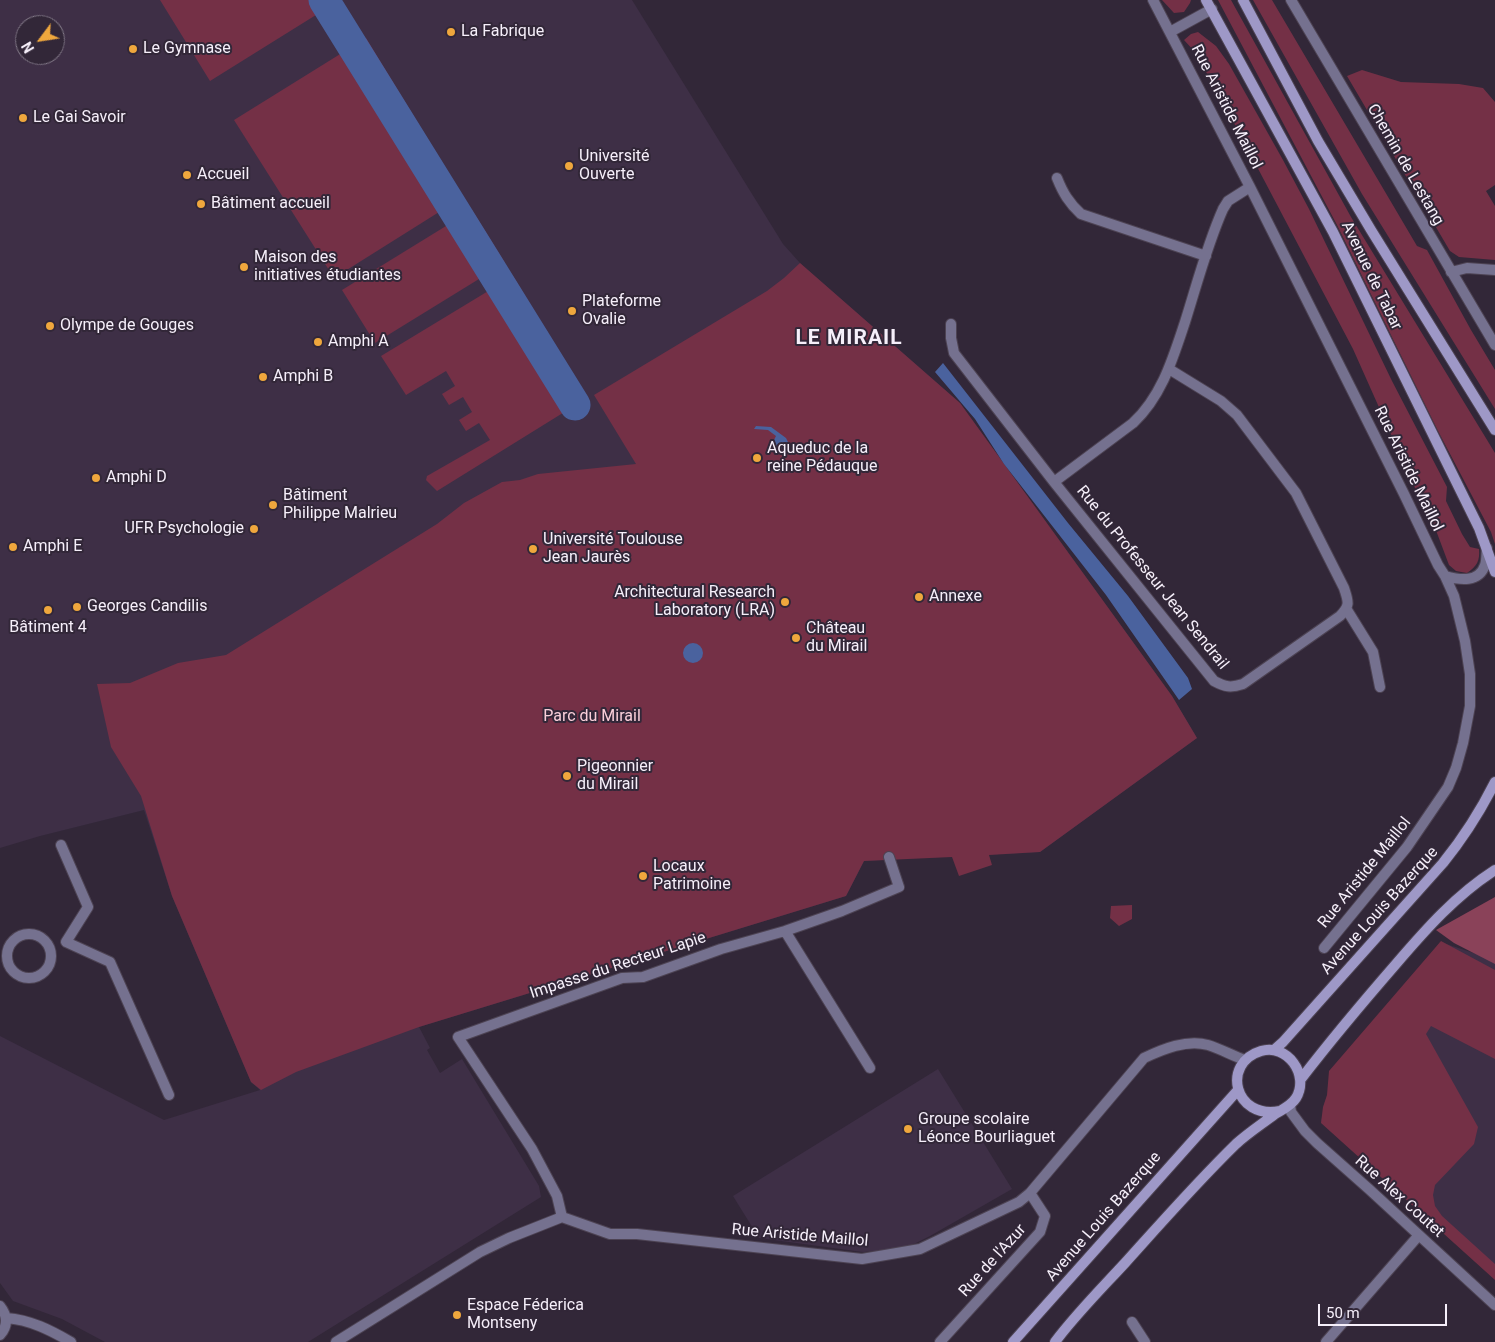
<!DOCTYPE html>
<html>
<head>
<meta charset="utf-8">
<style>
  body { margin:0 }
  #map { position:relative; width:1495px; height:1342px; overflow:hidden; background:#322738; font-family:Roboto,sans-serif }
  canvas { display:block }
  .north { position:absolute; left:15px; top:15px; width:50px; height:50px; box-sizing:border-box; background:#322738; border:1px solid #807786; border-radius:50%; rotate:239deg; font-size:14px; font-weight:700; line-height:20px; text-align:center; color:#f6effa }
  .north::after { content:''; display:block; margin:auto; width:18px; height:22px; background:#efa73d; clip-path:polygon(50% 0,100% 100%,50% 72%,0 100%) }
  .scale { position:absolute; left:1318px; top:1304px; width:129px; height:22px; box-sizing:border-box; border:2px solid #f6effa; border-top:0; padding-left:6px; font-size:15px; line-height:18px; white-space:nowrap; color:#f6effa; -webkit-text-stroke:4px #322738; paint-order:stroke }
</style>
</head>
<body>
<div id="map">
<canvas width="1495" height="1342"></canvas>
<div class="north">N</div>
<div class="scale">50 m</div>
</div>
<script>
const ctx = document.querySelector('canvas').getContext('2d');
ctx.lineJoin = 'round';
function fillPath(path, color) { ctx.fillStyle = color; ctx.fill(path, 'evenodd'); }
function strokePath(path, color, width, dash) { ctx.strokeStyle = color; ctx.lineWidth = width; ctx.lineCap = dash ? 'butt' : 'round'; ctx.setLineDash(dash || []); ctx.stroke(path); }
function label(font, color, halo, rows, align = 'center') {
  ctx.font = font + ' Roboto,sans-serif'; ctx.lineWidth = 4; ctx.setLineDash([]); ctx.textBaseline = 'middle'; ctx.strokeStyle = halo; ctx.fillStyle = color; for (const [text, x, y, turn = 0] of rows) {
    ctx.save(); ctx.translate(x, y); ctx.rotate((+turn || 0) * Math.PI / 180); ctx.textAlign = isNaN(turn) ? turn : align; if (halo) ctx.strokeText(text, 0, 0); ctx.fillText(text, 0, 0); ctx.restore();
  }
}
const built = new Path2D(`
  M 0,0 L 632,0 L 783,244 L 800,263 L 960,403 L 1172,696 L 1197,738 L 1040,852 L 864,861 L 846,896 L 419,1027 L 430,1048 L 427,1050 L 440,1073 L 462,1059 L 536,1181 L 539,1186 L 541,1197 L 308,1342 L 105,1342 L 62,1319 L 13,1301 L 0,1283 L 0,1036 L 164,1120 L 260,1090 L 251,1082 L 172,896 L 144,810 L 40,836 L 0,848 ZM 25,25 L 55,25 L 55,55 L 25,55 Z
  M 1440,942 L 1495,960 L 1495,1279 L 1321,1122 L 1324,1107 Z
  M 938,1069 L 1012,1189 L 930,1236 L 912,1245 L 890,1250 L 863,1252 L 759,1238 L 733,1196 Z`);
const green = new Path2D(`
  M 160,0 L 340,0 L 210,81 Z
  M 1162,0 L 1191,0 L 1190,3 L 1184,12 L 1174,13 Z
  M 1218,0 L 1231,0 L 1351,217 L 1495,453 L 1495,544 L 1491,532 L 1438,431 L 1337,225 Z
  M 1253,0 L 1272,0 L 1417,246 L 1427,250 L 1471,330 L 1495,370 L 1495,409 L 1362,194 Z
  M 1198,32 L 1216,46 L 1229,64 L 1283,160 L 1309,209 L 1392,381 L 1447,487 L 1446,501 L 1462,534 L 1470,547 L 1479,549 C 1480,561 1477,566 1467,573 L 1456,571 L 1449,565 L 1431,517 L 1419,497 L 1353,349 L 1224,104 L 1195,52 L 1184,40 L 1191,34 Z
  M 366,38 L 463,197 L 334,278 L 234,120 Z
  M 1362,70 L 1401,82 L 1459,84 L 1483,88 L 1495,102 L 1495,185 L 1486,191 L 1495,206 L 1495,260 L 1459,257 L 1450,251 L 1347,76 Z
  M 472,210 L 505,263 L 375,343 L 342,290 Z
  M 800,263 L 960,403 L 1172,696 L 1197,738 L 1040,852 L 989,855 L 992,865 L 959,876 L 952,857 L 864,861 L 846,896 L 419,1027 L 296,1072 L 261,1090 L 251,1082 L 172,896 L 141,796 L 111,747 L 97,684 L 130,683 L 178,663 L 226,655 L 437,524 L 464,503 L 502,482 L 520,480 L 538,474 L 636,464 L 594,395 L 767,291 L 784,278 Z
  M 513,276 L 587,398 L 437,491 L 426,480 L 427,476 L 490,440 L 479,423 L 466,431 L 459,420 L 472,412 L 463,397 L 449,405 L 442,394 L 455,386 L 446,371 L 406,395 L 381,356 Z
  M 1132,905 L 1132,919 L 1119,926 L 1110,918 L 1111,906 Z
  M 1441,941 L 1495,970 L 1495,1059 L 1431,1026 L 1426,1034 L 1478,1127 L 1474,1144 L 1435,1185 L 1433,1195 L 1435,1206 L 1442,1216 L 1495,1264 L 1495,1280 L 1321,1123 L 1323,1107 L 1327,1095 L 1329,1071 Z`);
const forest = new Path2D(`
  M 1495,897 L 1495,964 L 1454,943 L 1436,930 Z`);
const water = new Path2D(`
  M 943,363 L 1068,523 L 1128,596 L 1188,678 L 1192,689 L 1179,700 L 1106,595 L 1004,464 L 975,419 L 935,372 Z
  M 756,426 L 771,427 L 786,438 L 790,446 L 774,451 L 774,440 L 776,436 L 768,430 L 754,429 Z
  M683 653a10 10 0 1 1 20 0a10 10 0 1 1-20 0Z`);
const river = new Path2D(`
  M 324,0 L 575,405`);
const street = new Path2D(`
  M 1153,0 L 1250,187 L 1404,494 L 1438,565 L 1445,576 L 1454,596 L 1465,641 L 1470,674 L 1470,706 L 1463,743 L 1456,768 L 1448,787 L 1407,847 L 1324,948
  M 1291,0 L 1495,345
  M 1170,32 L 1212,9
  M 1057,178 C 1063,193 1069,203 1081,214 L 1206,256
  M 1451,272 L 1467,268 L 1495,270
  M 951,324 L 951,338 L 954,353 L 1054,482 L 1214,681 C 1225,687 1231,688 1243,684 L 1340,616 C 1351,605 1348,601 1344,588 L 1296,493 L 1237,415 L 1221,401 L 1169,369
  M 1054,482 L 1133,423 C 1162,396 1173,358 1185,322 C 1197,284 1207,245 1223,209 L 1228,201 L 1250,187
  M 1445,576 C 1460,580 1479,583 1485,565 C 1487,560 1486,553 1487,548
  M 1347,610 L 1373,652 L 1380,687
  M 61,845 L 88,907 L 66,942 L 110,962 L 169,1095
  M 785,931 L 870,1068
  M7 956a22 22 0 1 1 44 0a22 22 0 1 1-44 0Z
  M 1290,1105 L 1291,1112 L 1305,1131 L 1317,1143 L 1370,1190 L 1495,1305
  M 562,1217 L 557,1196 L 532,1149 L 458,1037 L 622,978 L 643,977 L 721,949 L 785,931 L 842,911 L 899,887 L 889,857
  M 0,1306 C 8,1316 8,1326 0,1335
  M 6,1318 C 31,1320 50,1330 71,1342
  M 1132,1322 L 1145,1342
  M 336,1342 L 480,1252 L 509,1238 L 562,1217 L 610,1234 L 637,1234 L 862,1259 L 920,1249 L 1019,1202 L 1030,1193 L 1144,1058 C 1163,1049 1187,1039 1208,1045 C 1221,1049 1233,1056 1245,1060
  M 940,1342 L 1040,1232 L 1045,1216 L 1030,1193
  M 1326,1342 L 1419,1235`);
const secondary = new Path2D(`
  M 1206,0 L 1333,232 L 1479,528 L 1495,572
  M 1243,0 L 1318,141 L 1371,230 L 1495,430
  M 1274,1050 L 1283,1042 L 1443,863 C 1464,837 1480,812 1495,782
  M 1301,1079 C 1331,1040 1363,1002 1396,964 C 1426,929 1456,895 1495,870
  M 1013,1342 L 1238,1090
  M 1055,1342 C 1076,1314 1101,1289 1125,1263 C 1161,1223 1197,1182 1236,1144 C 1248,1133 1262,1124 1275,1114 C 1283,1109 1291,1106 1296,1098 C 1310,1075 1287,1043 1261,1051 C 1221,1063 1234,1120 1280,1111`);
const markers = [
  [451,32,5,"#efa73d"],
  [133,49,5,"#efa73d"],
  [23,118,5,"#efa73d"],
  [569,166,5,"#efa73d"],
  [187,175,5,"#efa73d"],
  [201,204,5,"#efa73d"],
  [244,267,5,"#efa73d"],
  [572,311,5,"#efa73d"],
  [50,326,5,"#efa73d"],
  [318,342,5,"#efa73d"],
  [263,377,5,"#efa73d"],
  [757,458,5,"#efa73d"],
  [96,478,5,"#efa73d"],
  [273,505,5,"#efa73d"],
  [254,529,5,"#efa73d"],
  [13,547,5,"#efa73d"],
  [533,549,5,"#efa73d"],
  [919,597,5,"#efa73d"],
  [785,602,5,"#efa73d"],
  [77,607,5,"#efa73d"],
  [48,610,5,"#efa73d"],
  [796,638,5,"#efa73d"],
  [567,776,5,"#efa73d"],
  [643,876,5,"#efa73d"],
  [908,1129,5,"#efa73d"],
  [457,1315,5,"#efa73d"]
];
const poiNames = [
  ["La Fabrique",461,32],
  ["Le Gymnase",143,49],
  ["Le Gai Savoir",33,118],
  ["Université",579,157],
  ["Ouverte",579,175],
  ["Accueil",197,175],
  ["Bâtiment accueil",211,204],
  ["Maison des",254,258],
  ["initiatives étudiantes",254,276],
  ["Plateforme",582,302],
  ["Ovalie",582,320],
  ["Olympe de Gouges",60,326],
  ["Amphi A",328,342],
  ["Amphi B",273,377],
  ["Aqueduc de la",767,449],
  ["reine Pédauque",767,467],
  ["Amphi D",106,478],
  ["Bâtiment",283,496],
  ["Philippe Malrieu",283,514],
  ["UFR Psychologie",244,529,"right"],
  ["Université Toulouse",543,540],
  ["Jean Jaurès",543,558],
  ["Amphi E",23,547],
  ["Architectural Research",775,593,"right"],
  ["Laboratory (LRA)",775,611,"right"],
  ["Annexe",929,597],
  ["Georges Candilis",87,607],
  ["Bâtiment 4",48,628,"center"],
  ["Château",806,629],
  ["du Mirail",806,647],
  ["Pigeonnier",577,767],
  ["du Mirail",577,785],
  ["Locaux",653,867],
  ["Patrimoine",653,885],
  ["Groupe scolaire",918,1120],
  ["Léonce Bourliaguet",918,1138],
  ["Espace Féderica",467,1306],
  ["Montseny",467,1324]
];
const streetNames = [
  ["Rue Aristide Maillol",1226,107,63],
  ["Chemin de Lestang",1405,165,60],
  ["Avenue de Tabar",1371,276,64],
  ["Rue Aristide Maillol",1408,469,64],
  ["Rue du Professeur Jean Sendrail",1152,578,51],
  ["Rue Aristide Maillol",1365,873,-51],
  ["Avenue Louis Bazerque",1380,911,-48],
  ["Impasse du Recteur Lapie",618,966,-18],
  ["Rue Alex Coutet",1399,1197,42],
  ["Avenue Louis Bazerque",1104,1217,-49],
  ["Rue Aristide Maillol",800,1236,5],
  ["Rue de l'Azur",993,1261,-48]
];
const parkNames = [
  ["Parc du Mirail",592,717]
];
const districtNames = [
  ["LE MIRAIL",849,339]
];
fillPath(built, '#3e2f46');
fillPath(green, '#743046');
fillPath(forest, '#8a4259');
fillPath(water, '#4a629e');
strokePath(river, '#4a629e', 31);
strokePath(street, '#4d4353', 12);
strokePath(secondary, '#4d4353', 12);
strokePath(street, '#75718f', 10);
strokePath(secondary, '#9e98c7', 10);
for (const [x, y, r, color] of markers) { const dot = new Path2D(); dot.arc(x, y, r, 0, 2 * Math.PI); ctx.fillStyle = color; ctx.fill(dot); strokePath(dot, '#322738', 2); }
label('16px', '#f6effa', '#322738', poiNames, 'left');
label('16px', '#f6effa', '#322738', streetNames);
label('16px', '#faced9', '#322738', parkNames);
ctx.letterSpacing = '1px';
label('bold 21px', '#f6effa', '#322738', districtNames);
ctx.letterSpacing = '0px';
</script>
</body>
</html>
